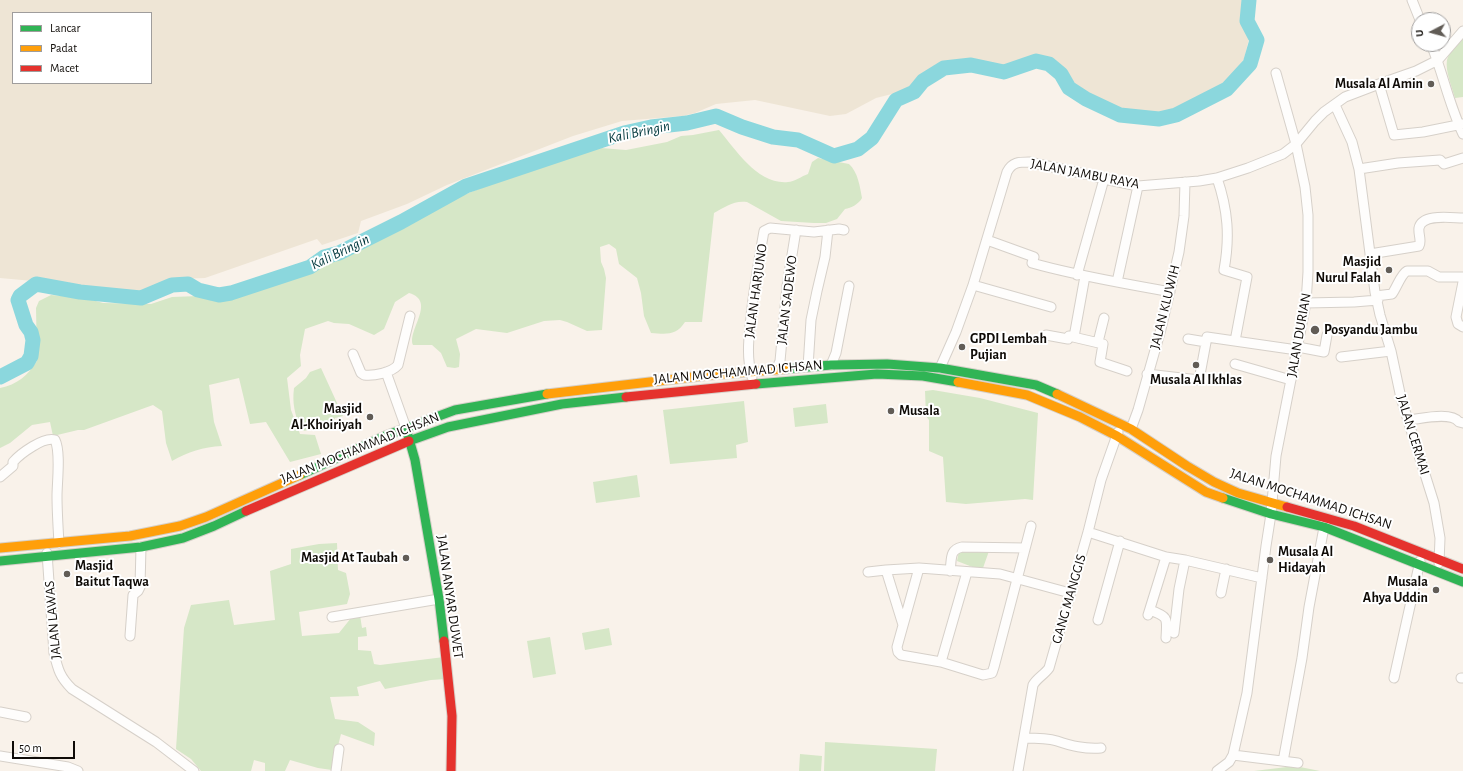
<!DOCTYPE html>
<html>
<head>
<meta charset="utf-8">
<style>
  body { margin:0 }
  #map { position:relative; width:1463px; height:771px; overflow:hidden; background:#f9f2ea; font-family:"Alegreya Sans",sans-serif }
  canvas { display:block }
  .legend { position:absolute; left:12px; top:12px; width:140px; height:72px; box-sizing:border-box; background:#fff; border:1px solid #9f9d9c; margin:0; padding:5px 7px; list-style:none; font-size:12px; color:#0f0b07 }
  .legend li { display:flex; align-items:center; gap:8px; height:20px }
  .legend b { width:20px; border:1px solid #9f9d9c }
  .north { position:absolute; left:1411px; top:12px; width:40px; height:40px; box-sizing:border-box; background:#fff; border:1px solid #9f9d9c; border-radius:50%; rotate:264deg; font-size:11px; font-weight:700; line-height:16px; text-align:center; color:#0f0b07 }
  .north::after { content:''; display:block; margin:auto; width:14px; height:18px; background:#615c56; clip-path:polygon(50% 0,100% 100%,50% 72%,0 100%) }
  .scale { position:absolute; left:12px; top:741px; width:63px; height:18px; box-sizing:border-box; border:2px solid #0f0b07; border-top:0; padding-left:5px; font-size:12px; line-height:14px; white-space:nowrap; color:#0f0b07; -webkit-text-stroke:3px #fff; paint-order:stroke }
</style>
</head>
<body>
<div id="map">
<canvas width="1463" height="771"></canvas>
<ul class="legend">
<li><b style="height:5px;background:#30b455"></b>Lancar</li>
<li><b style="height:5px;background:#ff9f0a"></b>Padat</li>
<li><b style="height:5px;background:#e5322d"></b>Macet</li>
</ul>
<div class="north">U</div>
<div class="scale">50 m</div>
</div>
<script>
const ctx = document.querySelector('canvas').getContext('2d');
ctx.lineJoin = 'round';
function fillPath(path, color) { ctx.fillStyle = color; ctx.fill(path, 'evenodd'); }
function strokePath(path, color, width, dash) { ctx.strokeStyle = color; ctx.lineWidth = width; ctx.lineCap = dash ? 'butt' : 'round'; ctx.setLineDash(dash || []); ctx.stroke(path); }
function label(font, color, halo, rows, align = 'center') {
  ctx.font = font + ' "Alegreya Sans",sans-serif'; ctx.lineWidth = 4; ctx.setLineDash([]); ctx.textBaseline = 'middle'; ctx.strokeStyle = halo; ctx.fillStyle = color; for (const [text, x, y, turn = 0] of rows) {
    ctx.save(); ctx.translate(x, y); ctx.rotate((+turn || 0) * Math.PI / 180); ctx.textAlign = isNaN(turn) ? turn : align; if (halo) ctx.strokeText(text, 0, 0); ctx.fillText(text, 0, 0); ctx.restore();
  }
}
const industrial = new Path2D(`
  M 0,0 L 1246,0 L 1245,20 L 1250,35 L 1244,59 L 1227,82 L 1173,111 L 1147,113 L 1118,110 L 1091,97 L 1071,85 L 1047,58 L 1030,60 L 1000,68 L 978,64 L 949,62 L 923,76 L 908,90 L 876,98 L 846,114 L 830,116 L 755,100 L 716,104 L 695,113 L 683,116 L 622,121 L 573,136 L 447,185 L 407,204 L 361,221 L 358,233 L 322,245 L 317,239 L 205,278 L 179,279 L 158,285 L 136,296 L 97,291 L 44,282 L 0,278 ZM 13,13 L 151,13 L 151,83 L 13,83 Z`);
const green = new Path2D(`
  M 1463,39 L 1463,97 L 1455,98 C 1452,87 1445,71 1447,60 C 1449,51 1457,45 1463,39 Z
  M 719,130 C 736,150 758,185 788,182 C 794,182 802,176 808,174 L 812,162 L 818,158 L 849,164 C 858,172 860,187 862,198 C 859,204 851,208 845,209 L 837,219 L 826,223 L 814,223 L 781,221 L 747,202 C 734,200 725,207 714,213 L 702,322 L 685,322 C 676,336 666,334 651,333 L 644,316 L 641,293 L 637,278 L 619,264 L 616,249 L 609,244 L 600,247 L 601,262 L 604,269 L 606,278 L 602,330 L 587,331 L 567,322 L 560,320 L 544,321 L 507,333 L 476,329 L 456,339 L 460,354 L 459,367 L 455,368 L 447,367 L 441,353 L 432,345 L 413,345 C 407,330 437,301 409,293 L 395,302 L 384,329 L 374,335 L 349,324 L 334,323 L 328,321 L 305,329 L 300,355 L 301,366 L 287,378 L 291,410 L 300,434 L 315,435 L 321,454 L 290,462 L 266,422 L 250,424 L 239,378 L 209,385 L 214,422 L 222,446 C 203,447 188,452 172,461 L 166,443 L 162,411 L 153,405 L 84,430 L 78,430 L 53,436 L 50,422 L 32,425 L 10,443 L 0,448 L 0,388 C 17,385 28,375 37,361 L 36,308 L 39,301 L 51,295 L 85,298 L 103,303 L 151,304 L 172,297 L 199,296 L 214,301 L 225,301 L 244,295 L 275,281 L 318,268 L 373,243 L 405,224 L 456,198 L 496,182 L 541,163 L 601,148 L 626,150 L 667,142 L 681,136 L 693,135 Z
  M 321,368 L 343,416 L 335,418 L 333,423 L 319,429 L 302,431 L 300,429 C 295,413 292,404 294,388 L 306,378 L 310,372 Z
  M 933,390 L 980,398 L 1038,413 L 1033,500 L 1025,499 L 966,504 L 946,502 L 943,457 L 929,451 L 929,420 L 926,416 L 925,391 Z
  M 744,401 L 748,442 L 736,445 L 737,458 L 670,464 L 663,410 Z
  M 826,404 L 828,423 L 795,427 L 793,408 Z
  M 637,475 L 640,497 L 596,503 L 593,482 Z
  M 337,543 L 338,570 L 346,573 L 350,594 L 347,604 L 299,612 L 302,636 L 339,633 L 351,618 L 360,615 L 362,628 L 366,627 L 367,636 L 358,637 L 358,650 L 371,651 L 374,664 L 380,665 L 444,657 L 446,679 L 431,680 L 385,689 L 380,681 L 357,687 L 359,696 L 330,697 L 335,719 L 358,722 L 375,733 L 374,746 L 341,734 L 332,770 L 318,768 L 290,760 L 285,771 L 265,771 L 265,763 L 254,760 L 251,771 L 201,771 L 191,759 L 176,749 L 184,628 L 191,605 L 229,600 L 234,625 L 275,620 L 270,571 L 291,564 L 291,549 L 319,544 Z
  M 959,551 L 989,551 L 983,568 L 975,568 L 957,561 Z
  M 609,628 L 612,645 L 585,650 L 582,633 Z
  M 550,637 L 556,674 L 533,678 L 527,641 Z
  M 825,742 L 937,749 L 935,771 L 824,771 Z
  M 800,754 L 822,756 L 821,771 L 799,771 Z
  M 1295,766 L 1320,771 L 1254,771 Z`);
const river = new Path2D(`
  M 0,377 L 27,363 L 31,356 L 33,340 L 31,332 L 26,325 L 18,300 L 20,296 L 36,284 L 80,292 L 141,298 L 172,285 L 188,284 L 198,290 L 219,295 L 231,293 L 310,267 L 324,257 L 339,253 L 401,222 L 466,186 L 624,133 L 651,127 L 687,123 L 716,116 L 742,127 L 773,137 L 798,140 L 834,156 L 858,149 L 872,138 L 896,100 L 914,92 L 923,81 L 944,68 L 971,65 L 1004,72 L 1036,61 L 1049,64 L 1061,74 L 1069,88 L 1086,99 L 1120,115 L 1159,119 L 1176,115 L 1227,89 L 1250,64 L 1257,40 L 1247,21 L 1249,0`);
const street = new Path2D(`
  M 1412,0 L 1420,20
  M 1431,44 C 1443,73 1449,105 1463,134
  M 1379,84 L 1394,135 L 1423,132 L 1463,124
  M 1335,105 L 1352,142 L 1359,169 L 1375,292 L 1380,315 L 1391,351 L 1401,398 L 1434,503 L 1440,538 L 1439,563
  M 1359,169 L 1398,163 L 1440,160 L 1444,164 L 1463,158
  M 1217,178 C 1228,210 1230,237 1224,270 L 1247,277 L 1235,341
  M 987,240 L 1034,257 L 1032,263 C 1077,276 1124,283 1170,292
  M 1370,254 L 1419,246 C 1422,241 1418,234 1419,228 C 1422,213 1452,218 1463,218
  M 1077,275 L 1104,179
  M 1117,282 L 1138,186
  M 1463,282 L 1456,317 L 1458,324 L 1463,327
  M 973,285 L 1051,307
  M 1376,296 L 1392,294 C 1397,287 1401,274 1407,271 L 1428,271 L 1439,277 L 1463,277
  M 1306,303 L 1354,302 L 1378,300
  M 1046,335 L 1068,339 L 1069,336 L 1103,344 L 1100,362 L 1127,371
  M 1074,337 L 1085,276
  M 1188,339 L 1206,342
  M 1098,342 L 1104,318
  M 1298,347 L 1324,352 L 1327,335
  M 353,354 L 361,373 L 364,375 C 374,376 391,373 398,365 L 410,316
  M 1341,357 L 1391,351
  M 1235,364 L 1291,380
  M 831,365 L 836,353 L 849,286
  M 808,367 L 811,320 L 817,291 L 825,257 L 828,230
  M 940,368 L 956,332 L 973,285 L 1007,172 C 1012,162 1019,162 1029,162 L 1085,174 L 1104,179 L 1138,186 L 1199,181 L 1217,178 L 1248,168 L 1283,154 L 1296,144 L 1315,121 L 1324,112 L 1345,97 L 1379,84 L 1416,71 L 1438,60 L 1463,31
  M 776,370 L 780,361 L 787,286 L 796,230
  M 386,372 L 406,428
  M 1147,374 L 1199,380 L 1207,337 L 1297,350
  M 752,377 C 746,356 749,337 751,316 C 754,287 759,259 764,231 L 770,228 L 814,232 L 839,229 L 844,230
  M 1408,420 C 1420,419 1451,411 1459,422 L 1463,423
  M 1131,429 L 1138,410 L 1161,329 L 1179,252 L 1184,216 L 1185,182
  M 0,477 L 13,466 L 13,462 C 20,454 44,436 55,440 C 61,452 57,482 57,496 C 57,511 58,527 59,543
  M 1088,532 L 1166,557 L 1185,560 L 1262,578
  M 47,553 L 54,653 C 58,670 60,677 72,689 L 156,742 L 194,771
  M 919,568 L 897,647 L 898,652 L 901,655 L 941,662 L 983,675 L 992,673 L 994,667 L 1031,526
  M 950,571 C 952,559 949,550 962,547 L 1025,548
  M 868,572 L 886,570
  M 1221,593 L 1226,569
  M 1150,610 C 1169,617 1167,618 1166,638
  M 1148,615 L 1166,557
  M 332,617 L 439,599
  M 1098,620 L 1120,541
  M 903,625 L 886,570 L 919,568 L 1000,574 L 1070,593
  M 1174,633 L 1179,589 L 1185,560
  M 130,636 L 133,595 L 138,591 L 140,587 L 141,547
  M 941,662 L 967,572
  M 1394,678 L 1420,561
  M 1461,678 L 1463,678
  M 0,712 L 26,717
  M 1024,738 C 1034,738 1047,738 1057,741 C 1072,746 1084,749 1101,748
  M 1233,755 L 1298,763
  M 0,756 L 68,767 L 78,771
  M 1284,756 L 1302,658 L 1309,607 L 1325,522
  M 336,771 L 339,749
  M 1018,771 L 1033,685 C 1037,678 1044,675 1049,668 L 1088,532 L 1101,480 L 1118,432
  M 1217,771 L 1229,762 L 1233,755 L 1247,693 L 1266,546 L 1271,514 L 1276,456 L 1306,303 L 1308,272 L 1308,215 L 1305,187 L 1296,144 L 1276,73`);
const fast = new Path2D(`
  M 786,369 L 831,365 L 887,364 L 940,368 L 1036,385 L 1057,394
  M 756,384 L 877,374 L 923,376 L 958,382
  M 407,432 L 415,460 L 439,599 L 444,641
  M 409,441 L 448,427 L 562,404 L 626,397
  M 300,475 L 385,436 L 455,410 L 547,394
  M 1223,498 L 1271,514 L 1324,527 L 1463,582
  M 0,561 L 141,547 L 183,538 L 214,526 L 246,511`);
const slow = new Path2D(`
  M 958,382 L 1027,395 L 1080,417 L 1117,436 L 1206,492 L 1223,498
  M 547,394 L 710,375 L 786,369
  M 1057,394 L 1131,429 L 1187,466 L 1214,482 L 1238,493 L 1287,507
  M 0,548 L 130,536 L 180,526 L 206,517 L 300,475`);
const jam = new Path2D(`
  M 626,397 L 756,384
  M 1287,507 L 1354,526 L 1463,569
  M 246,511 L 409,441
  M 444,641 L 452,716 L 451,771`);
const markers = [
  [1431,84,4,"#615c56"],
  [1389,270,4,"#615c56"],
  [1315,330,5,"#615c56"],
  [962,347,4,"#615c56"],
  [1196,365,4,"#615c56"],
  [891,411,4,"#615c56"],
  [370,417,4,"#615c56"],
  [406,558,4,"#615c56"],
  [1270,560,4,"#615c56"],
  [67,574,4,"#615c56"],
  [1436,590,4,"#615c56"]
];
const poiNames = [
  ["Musala Al Amin",1423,84],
  ["Masjid",1381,262],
  ["Nurul Falah",1381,278],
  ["Posyandu Jambu",1324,330,"left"],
  ["GPDI Lembah",970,339,"left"],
  ["Pujian",970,355,"left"],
  ["Musala Al Ikhlas",1196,380,"center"],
  ["Masjid",362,409],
  ["Al-Khoiriyah",362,425],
  ["Musala",899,411,"left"],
  ["Musala Al",1278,552,"left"],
  ["Hidayah",1278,568,"left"],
  ["Masjid At Taubah",398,558],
  ["Masjid",75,566,"left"],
  ["Baitut Taqwa",75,582,"left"],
  ["Musala",1428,582],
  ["Ahya Uddin",1428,598]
];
const streetNames = [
  ["JALAN JAMBU RAYA",1085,174,11],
  ["JALAN HARJUNO",756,291,-82],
  ["JALAN SADEWO",787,300,-83],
  ["JALAN KLUWIH",1165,307,-76],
  ["JALAN DURIAN",1299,335,-80],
  ["JALAN MOCHAMMAD ICHSAN",738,372,-5],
  ["JALAN CERMAI",1413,435,73],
  ["JALAN MOCHAMMAD ICHSAN",360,448,-22],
  ["JALAN MOCHAMMAD ICHSAN",1311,499,18],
  ["JALAN ANYAR DUWET",450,597,82],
  ["GANG MANGGIS",1069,599,-74],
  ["JALAN LAWAS",53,620,-95]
];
const waterNames = [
  ["Kali Bringin",639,132,-12],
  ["Kali Bringin",340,252,-26]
];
fillPath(industrial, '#eee5d5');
fillPath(green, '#d6e7c7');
strokePath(river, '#8bd7dd', 15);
strokePath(street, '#d6d0c9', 11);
strokePath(fast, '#d6d0c9', 11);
strokePath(slow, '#d6d0c9', 11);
strokePath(jam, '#d6d0c9', 11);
strokePath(street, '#fefdfc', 9);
strokePath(fast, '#30b455', 9);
strokePath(slow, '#ff9f0a', 9);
strokePath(jam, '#e5322d', 9);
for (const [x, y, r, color] of markers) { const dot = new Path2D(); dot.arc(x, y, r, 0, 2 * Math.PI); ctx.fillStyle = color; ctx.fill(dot); strokePath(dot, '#fff', 1.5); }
label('bold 14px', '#0f0b07', '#fff', poiNames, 'right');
label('14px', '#0f0b07', '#fff', streetNames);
label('italic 15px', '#00383d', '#fff', waterNames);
</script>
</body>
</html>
